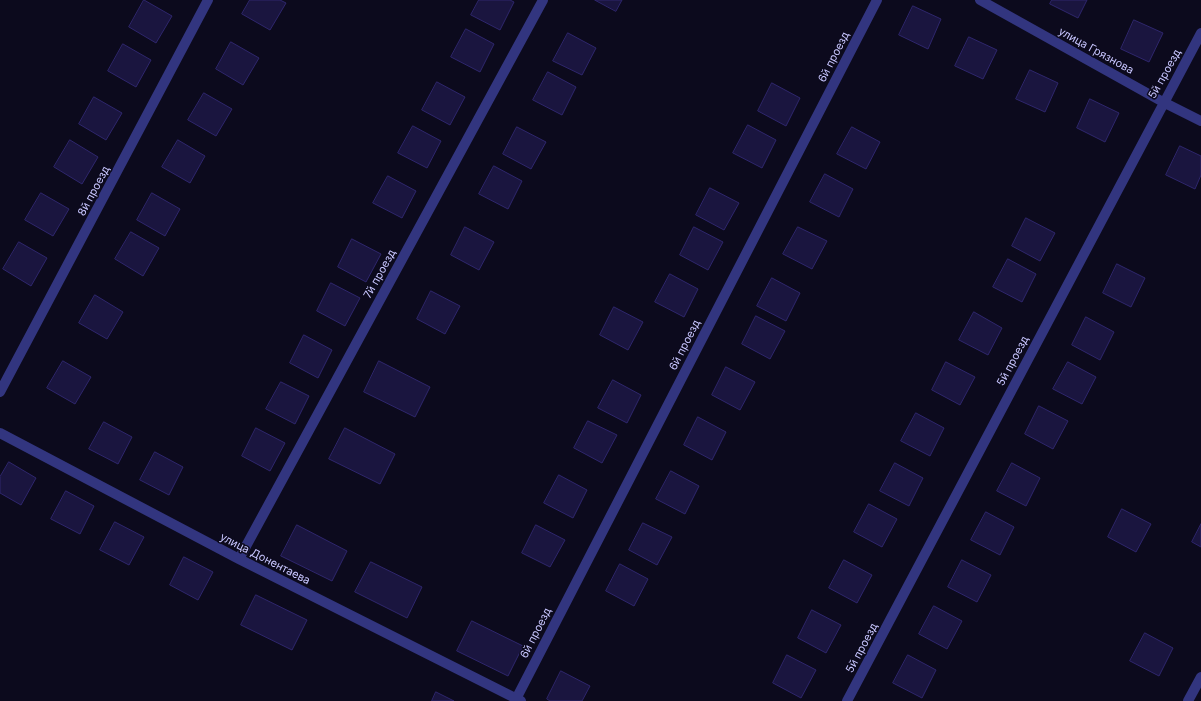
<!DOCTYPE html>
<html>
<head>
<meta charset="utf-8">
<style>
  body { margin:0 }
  canvas { display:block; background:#0c0a1d }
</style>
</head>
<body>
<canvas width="1201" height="701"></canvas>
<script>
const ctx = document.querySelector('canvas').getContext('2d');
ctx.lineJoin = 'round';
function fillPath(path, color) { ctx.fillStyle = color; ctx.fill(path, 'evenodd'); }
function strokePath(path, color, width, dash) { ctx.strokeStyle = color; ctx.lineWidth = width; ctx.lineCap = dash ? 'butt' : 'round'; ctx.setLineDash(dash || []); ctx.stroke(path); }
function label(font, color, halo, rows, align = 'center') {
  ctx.font = font + ' Inter,sans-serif'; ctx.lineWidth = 3; ctx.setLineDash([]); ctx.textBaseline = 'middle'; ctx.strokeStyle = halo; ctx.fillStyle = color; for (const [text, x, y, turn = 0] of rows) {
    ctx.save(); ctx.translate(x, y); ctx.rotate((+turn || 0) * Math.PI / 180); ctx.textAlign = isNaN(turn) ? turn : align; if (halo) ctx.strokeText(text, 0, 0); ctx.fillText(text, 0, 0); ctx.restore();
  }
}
const building = new Path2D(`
  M 144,0 L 172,16 L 156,43 L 129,27 Z
  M 250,0 L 280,0 L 286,3 L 270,30 L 242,14 Z
  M 479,0 L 510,0 L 514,2 L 500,30 L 471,15 Z
  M 595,0 L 622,0 L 616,11 Z
  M 1052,0 L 1087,0 L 1078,18 L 1050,4 Z
  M 913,6 L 941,19 L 928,49 L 899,35 Z
  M 1134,20 L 1163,33 L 1149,62 L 1121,49 Z
  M 466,29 L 494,44 L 480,72 L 451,57 Z
  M 568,33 L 596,48 L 582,75 L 553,61 Z
  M 969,37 L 997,50 L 983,79 L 955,66 Z
  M 231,42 L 259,58 L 243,85 L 216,69 Z
  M 123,44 L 151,60 L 136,87 L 108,71 Z
  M 1030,70 L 1058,83 L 1045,112 L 1016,99 Z
  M 548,72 L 576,87 L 562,115 L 533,100 Z
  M 437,82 L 465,97 L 450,125 L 422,110 Z
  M 772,83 L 800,98 L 786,126 L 758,111 Z
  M 204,93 L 232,109 L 216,136 L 188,120 Z
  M 94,97 L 122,113 L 106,140 L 79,124 Z
  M 1090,99 L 1119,113 L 1105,142 L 1077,128 Z
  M 748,125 L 776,140 L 762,168 L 733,153 Z
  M 413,126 L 441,141 L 427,168 L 398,153 Z
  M 517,127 L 546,142 L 531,169 L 503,154 Z
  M 852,127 L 880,142 L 866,169 L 837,154 Z
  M 70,140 L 98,157 L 82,184 L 54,167 Z
  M 178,140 L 205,156 L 190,183 L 162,167 Z
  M 1180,146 L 1201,156 L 1201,175 L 1195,189 L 1166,175 Z
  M 494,166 L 522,181 L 508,209 L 479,194 Z
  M 825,174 L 853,189 L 839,217 L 810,202 Z
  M 388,176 L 416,191 L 402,218 L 373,203 Z
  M 710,188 L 739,203 L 724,230 L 696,215 Z
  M 41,193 L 69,209 L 53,236 L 25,220 Z
  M 152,193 L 180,209 L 165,236 L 137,220 Z
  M 1026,218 L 1055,233 L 1040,261 L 1012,246 Z
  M 465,227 L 494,242 L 479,270 L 451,255 Z
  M 694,227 L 723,242 L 708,270 L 680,255 Z
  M 798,227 L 827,241 L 812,269 L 783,254 Z
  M 131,232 L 159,248 L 143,276 L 115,259 Z
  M 352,239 L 381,254 L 366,282 L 338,267 Z
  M 19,242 L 47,258 L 31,286 L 3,269 Z
  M 1008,259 L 1036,274 L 1022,302 L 993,287 Z
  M 1117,264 L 1145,278 L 1131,307 L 1103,293 Z
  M 670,274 L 698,289 L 684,317 L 655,302 Z
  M 772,278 L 800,293 L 786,321 L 757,306 Z
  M 331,283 L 360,298 L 345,326 L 317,311 Z
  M 431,291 L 460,306 L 445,334 L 417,319 Z
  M 95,295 L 123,312 L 107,339 L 79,323 Z
  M 614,307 L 643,322 L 628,350 L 600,335 Z
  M 974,312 L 1002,328 L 988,355 L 959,340 Z
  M 756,316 L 785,331 L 770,359 L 742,344 Z
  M 1086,317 L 1114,332 L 1100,360 L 1072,345 Z
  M 304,335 L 332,350 L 318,378 L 290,363 Z
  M 63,361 L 91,377 L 75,404 L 47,388 Z
  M 379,361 L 430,387 L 415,417 L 364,392 Z
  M 946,362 L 975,377 L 960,405 L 932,390 Z
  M 1068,362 L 1096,377 L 1082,404 L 1053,389 Z
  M 726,367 L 755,382 L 740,410 L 712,395 Z
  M 613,380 L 641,395 L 627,423 L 598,408 Z
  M 281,382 L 309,396 L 295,424 L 266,409 Z
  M 1039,406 L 1068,421 L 1053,449 L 1025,434 Z
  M 916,413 L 944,428 L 930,456 L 901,441 Z
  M 698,417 L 726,432 L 712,460 L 684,445 Z
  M 588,421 L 617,435 L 602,463 L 574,448 Z
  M 104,422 L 132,437 L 118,464 L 89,449 Z
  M 256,428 L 285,443 L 270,471 L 242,456 Z
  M 345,428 L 395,454 L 380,484 L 329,459 Z
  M 155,452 L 183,467 L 169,495 L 140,480 Z
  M 9,462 L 36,478 L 21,505 L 0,493 L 0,477 Z
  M 895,463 L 923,478 L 909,506 L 880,491 Z
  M 1012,463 L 1040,478 L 1026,506 L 997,491 Z
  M 671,471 L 699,486 L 685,514 L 656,499 Z
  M 559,475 L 587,490 L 573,518 L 544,503 Z
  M 66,491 L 94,506 L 80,534 L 51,519 Z
  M 869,504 L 897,519 L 882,547 L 854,532 Z
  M 1122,509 L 1151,524 L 1136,552 L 1108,537 Z
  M 986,512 L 1014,527 L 1000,555 L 971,540 Z
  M 115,522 L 144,537 L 129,565 L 100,550 Z
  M 643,523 L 672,537 L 657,565 L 629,550 Z
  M 1201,524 L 1201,547 L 1192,542 Z
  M 297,525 L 347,551 L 332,581 L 281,556 Z
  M 536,525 L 565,540 L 550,567 L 522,553 Z
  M 184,557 L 213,572 L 198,600 L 170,585 Z
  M 844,560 L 872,575 L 857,603 L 829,588 Z
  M 962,560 L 991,575 L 977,602 L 948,587 Z
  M 371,562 L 422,587 L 407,618 L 355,592 Z
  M 620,564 L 648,579 L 634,606 L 606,591 Z
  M 256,595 L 307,620 L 292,650 L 241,625 Z
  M 934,606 L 962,621 L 947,649 L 919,634 Z
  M 812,610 L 841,625 L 826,653 L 798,638 Z
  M 472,621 L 523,646 L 508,676 L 457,651 Z
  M 1145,633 L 1173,648 L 1159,676 L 1130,661 Z
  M 787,655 L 816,670 L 801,698 L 773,683 Z
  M 908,655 L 936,670 L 922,698 L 893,683 Z
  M 561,671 L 590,686 L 582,701 L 550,701 L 547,699 Z
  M 436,692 L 454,701 L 432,701 Z`);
const minor = new Path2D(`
  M 980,0 L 1163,102 L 1201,121
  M 0,392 L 208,0
  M 0,433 L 239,559 L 521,701
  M 239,559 L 543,0
  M 515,701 L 877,0
  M 847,701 L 1201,33
  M 1188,701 L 1201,677`);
const streetNames = [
  ["улица Грязнова",1096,51,29],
  ["6й проезд",834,57,-63],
  ["5й проезд",1165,74,-61],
  ["8й проезд",94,191,-62],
  ["7й проезд",380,274,-61],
  ["6й проезд",685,345,-63],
  ["5й проезд",1013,361,-62],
  ["улица Донентаева",265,559,27],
  ["6й проезд",536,633,-63],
  ["5й проезд",862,648,-62]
];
fillPath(building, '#1a153f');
strokePath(building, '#2e266c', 1);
strokePath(minor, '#32357f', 10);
label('11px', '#c8c6ff', '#0c0a1d', streetNames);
</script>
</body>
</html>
